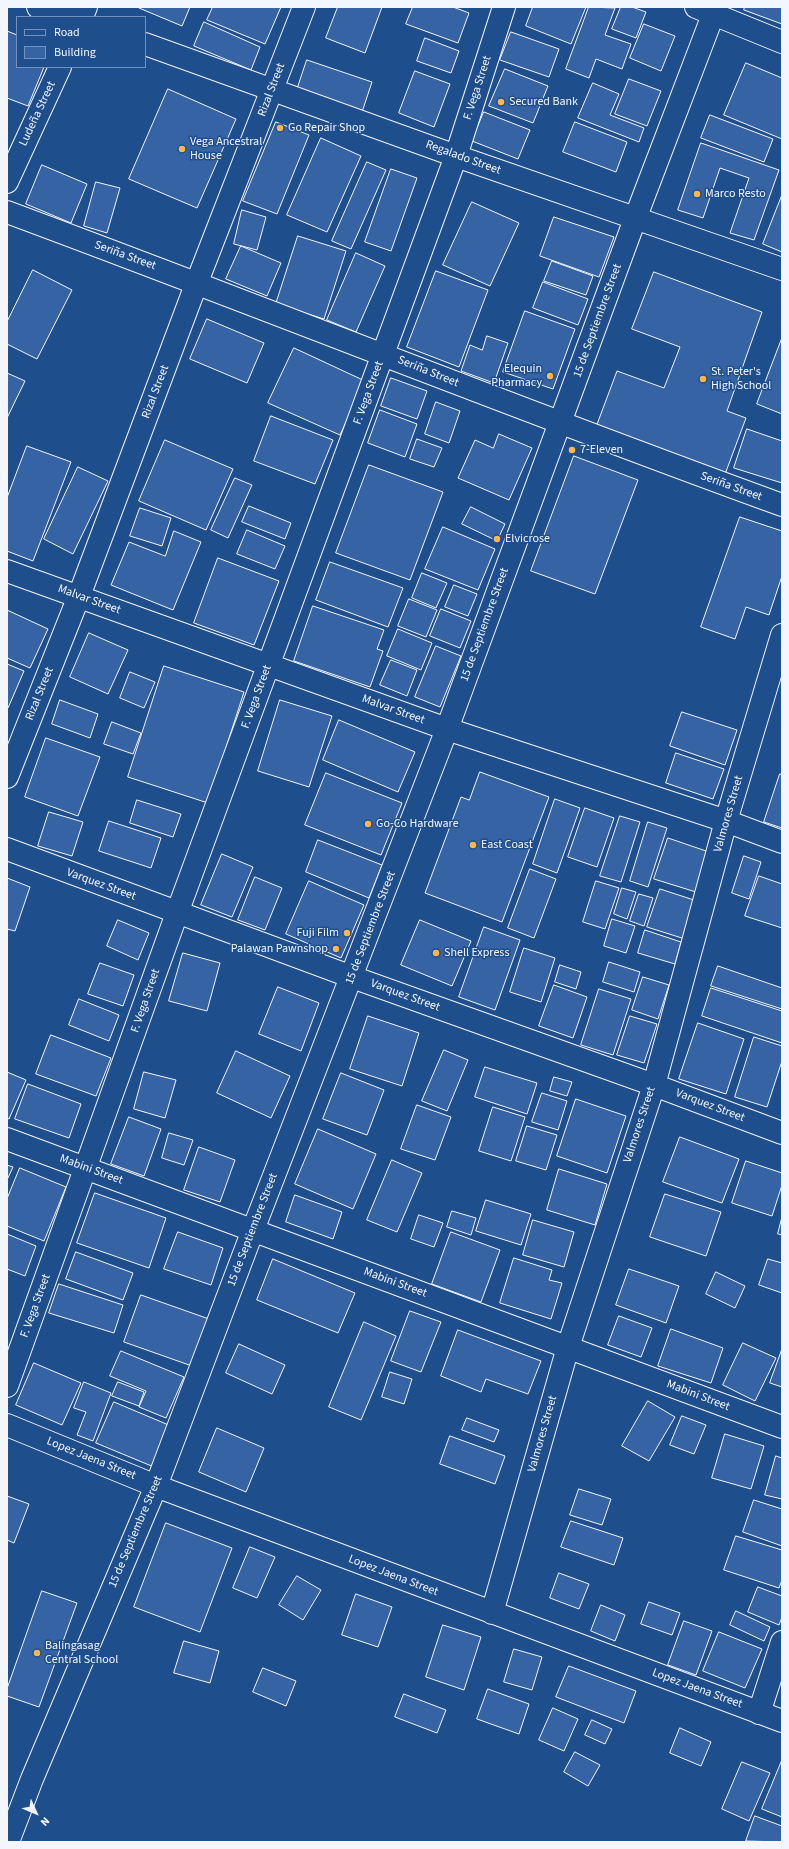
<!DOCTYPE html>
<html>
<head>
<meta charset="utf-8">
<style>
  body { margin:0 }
  #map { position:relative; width:789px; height:1849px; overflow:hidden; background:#1f4e8c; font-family:"Source Sans 3",sans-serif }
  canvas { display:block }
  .frame { position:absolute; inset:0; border:8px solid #f2f6ff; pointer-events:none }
  .legend { position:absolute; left:16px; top:16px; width:130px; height:52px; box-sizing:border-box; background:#1f4e8c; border:1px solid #7391ba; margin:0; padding:5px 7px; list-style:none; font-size:12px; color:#f2f6ff }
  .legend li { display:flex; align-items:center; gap:8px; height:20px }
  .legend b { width:20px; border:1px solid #7391ba }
  .north { position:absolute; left:16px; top:1793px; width:40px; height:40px; -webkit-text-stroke:3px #1f4e8c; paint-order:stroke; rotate:134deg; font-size:11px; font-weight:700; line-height:16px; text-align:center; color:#f2f6ff }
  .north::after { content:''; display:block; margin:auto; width:14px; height:18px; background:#f2f6ff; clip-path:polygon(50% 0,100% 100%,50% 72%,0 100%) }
</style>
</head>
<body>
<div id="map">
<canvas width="789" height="1849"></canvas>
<div class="frame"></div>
<ul class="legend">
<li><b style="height:5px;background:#1f4e8c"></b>Road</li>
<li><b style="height:11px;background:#3563a3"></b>Building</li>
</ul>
<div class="north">N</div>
</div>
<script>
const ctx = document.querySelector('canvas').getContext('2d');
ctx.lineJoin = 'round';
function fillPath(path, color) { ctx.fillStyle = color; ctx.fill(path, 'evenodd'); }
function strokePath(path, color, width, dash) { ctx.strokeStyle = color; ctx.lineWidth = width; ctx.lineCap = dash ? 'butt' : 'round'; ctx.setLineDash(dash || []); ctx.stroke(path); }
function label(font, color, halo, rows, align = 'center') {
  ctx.font = font + ' "Source Sans 3",sans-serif'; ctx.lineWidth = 3; ctx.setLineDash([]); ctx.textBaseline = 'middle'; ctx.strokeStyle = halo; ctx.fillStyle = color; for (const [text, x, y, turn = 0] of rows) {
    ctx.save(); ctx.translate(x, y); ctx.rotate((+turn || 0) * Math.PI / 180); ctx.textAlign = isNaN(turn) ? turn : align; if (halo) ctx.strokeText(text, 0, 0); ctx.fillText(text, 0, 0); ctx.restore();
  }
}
const building = new Path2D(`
  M 139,7 L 190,7 L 182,26 L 139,8 Z
  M 213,7 L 281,7 L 265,44 L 207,20 Z
  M 338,7 L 382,7 L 365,53 L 326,38 Z
  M 413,7 L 453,7 L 469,13 L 458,43 L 406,24 Z
  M 533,7 L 586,7 L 571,44 L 526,26 Z
  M 589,7 L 615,8 L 605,35 L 631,44 L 622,69 L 596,59 L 589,78 L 566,69 Z
  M 621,7 L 632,7 L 646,12 L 636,38 L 612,29 Z
  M 745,7 L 782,7 L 782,24 L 744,10 Z
  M 204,22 L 260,47 L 251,70 L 194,46 Z
  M 644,24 L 675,36 L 661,71 L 630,58 Z
  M 7,31 L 17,35 L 17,67 L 44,67 L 28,106 L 7,98 Z
  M 511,32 L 559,49 L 549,77 L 500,60 Z
  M 425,38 L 459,51 L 451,73 L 417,61 Z
  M 307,60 L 372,82 L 362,112 L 297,90 Z
  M 746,63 L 782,78 L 782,139 L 724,115 Z
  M 505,69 L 548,86 L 533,123 L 489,106 Z
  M 415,71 L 450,84 L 434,127 L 399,113 Z
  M 629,79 L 661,91 L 647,126 L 615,114 Z
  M 593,83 L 619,94 L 610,115 L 644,128 L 639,142 L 578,118 Z
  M 168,89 L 236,119 L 197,208 L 129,179 Z
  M 484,112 L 530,130 L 518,159 L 472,141 Z
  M 710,115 L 773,139 L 764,162 L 701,138 Z
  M 276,122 L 309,135 L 277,214 L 243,201 Z
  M 575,122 L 627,142 L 616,172 L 563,152 Z
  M 321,138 L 361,156 L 327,232 L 287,215 Z
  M 701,143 L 779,170 L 754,240 L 730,233 L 749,178 L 720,168 L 703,218 L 678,210 Z
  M 367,162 L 386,170 L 351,249 L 332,241 Z
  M 42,165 L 87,184 L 71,223 L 26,204 Z
  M 391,169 L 417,178 L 391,251 L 365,242 Z
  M 96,182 L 120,188 L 107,233 L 84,226 Z
  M 782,195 L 782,252 L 763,244 Z
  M 472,202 L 519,223 L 490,286 L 443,265 Z
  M 242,210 L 266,217 L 257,250 L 234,244 Z
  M 554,217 L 614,237 L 599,277 L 540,256 Z
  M 298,236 L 346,251 L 324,319 L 276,304 Z
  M 241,246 L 281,263 L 267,296 L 226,279 Z
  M 356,253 L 385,266 L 356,332 L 327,320 Z
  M 552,261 L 593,276 L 586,295 L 544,281 Z
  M 33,270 L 72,290 L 37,359 L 7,344 L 7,322 Z
  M 436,271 L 488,290 L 459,367 L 407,347 Z
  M 654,272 L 762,312 L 727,411 L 746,418 L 724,477 L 596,427 L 617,371 L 664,388 L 680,347 L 632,329 Z
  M 543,282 L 588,299 L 578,325 L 533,308 Z
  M 525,311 L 575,329 L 553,389 L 503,372 Z
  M 207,319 L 264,343 L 247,383 L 190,359 Z
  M 487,336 L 508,343 L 494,383 L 461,371 L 470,345 L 482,350 Z
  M 782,338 L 782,414 L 757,404 Z
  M 294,348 L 365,381 L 340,435 L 268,403 Z
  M 7,373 L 25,381 L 7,418 Z
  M 391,378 L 427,391 L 417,419 L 381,406 Z
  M 436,402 L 460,411 L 449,443 L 425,434 Z
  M 380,410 L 417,424 L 405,457 L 368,443 Z
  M 271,416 L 333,440 L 315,484 L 254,461 Z
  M 747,429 L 782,441 L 782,483 L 734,468 Z
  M 499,434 L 532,448 L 509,500 L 458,478 L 475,440 L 493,448 Z
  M 417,439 L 442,448 L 434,467 L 410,459 Z
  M 165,440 L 233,469 L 206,530 L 139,501 Z
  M 27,446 L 71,462 L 33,561 L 7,551 L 7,498 Z
  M 574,456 L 638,480 L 595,594 L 531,571 Z
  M 369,465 L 443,492 L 410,580 L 336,553 Z
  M 78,467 L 108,481 L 73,554 L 44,539 Z
  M 235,478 L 252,485 L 228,538 L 211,530 Z
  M 249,506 L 291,523 L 285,539 L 242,522 Z
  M 471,507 L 505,524 L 497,541 L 462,524 Z
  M 140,508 L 171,518 L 162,546 L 130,536 Z
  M 740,517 L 782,531 L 782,576 L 769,615 L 746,607 L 735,639 L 701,627 Z
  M 443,527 L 495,549 L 478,590 L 425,569 Z
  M 247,530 L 285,546 L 275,569 L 237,554 Z
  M 174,531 L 201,542 L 173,610 L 111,585 L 129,542 L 165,556 Z
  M 218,558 L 279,581 L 254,645 L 194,623 Z
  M 330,562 L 403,588 L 388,627 L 316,600 Z
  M 422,573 L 447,583 L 436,608 L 412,598 Z
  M 454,585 L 477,594 L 468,616 L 445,607 Z
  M 409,599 L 437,610 L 426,637 L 398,626 Z
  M 313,606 L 384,630 L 377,649 L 383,651 L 370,687 L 294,661 Z
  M 441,609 L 471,621 L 460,648 L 430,636 Z
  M 7,610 L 48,629 L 30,668 L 7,658 Z
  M 398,629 L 432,643 L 421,670 L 387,656 Z
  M 89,633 L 128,650 L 108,694 L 70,677 Z
  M 436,646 L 461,656 L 440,707 L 415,697 Z
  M 391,660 L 417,670 L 407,696 L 380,685 Z
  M 7,664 L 24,671 L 8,708 L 7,708 Z
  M 164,666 L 244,692 L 208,803 L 128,777 Z
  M 130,672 L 155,682 L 144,708 L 120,698 Z
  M 60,700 L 98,714 L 90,738 L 52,724 Z
  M 280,700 L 332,716 L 309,787 L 258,771 Z
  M 682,712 L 737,730 L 725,765 L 670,746 Z
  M 339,720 L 415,752 L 398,792 L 323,760 Z
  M 112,722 L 141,733 L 133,754 L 104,744 Z
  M 46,738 L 100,757 L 78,816 L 25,797 Z
  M 676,753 L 724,769 L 713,799 L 666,783 Z
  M 480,772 L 549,797 L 502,922 L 425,893 L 461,797 L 469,800 Z
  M 326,773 L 402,803 L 381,855 L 305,825 Z
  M 780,774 L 782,775 L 782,828 L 764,822 Z
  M 555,799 L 580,808 L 557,873 L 533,864 Z
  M 137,800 L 181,814 L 173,837 L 130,823 Z
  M 585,808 L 614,818 L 597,867 L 568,857 Z
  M 49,812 L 83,822 L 72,856 L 38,846 Z
  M 620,816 L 640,822 L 621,882 L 600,876 Z
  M 109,821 L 161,838 L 151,868 L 99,851 Z
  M 648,822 L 667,828 L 648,887 L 630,881 Z
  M 668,838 L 709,852 L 696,892 L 654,879 Z
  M 318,840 L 382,865 L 369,898 L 306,872 Z
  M 222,854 L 253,867 L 232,917 L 201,905 Z
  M 744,856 L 761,862 L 749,899 L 732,893 Z
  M 530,869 L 556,879 L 534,938 L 508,928 Z
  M 759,876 L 782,884 L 782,928 L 745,916 Z
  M 255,877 L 282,888 L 265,930 L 238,920 Z
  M 7,878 L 30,887 L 15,931 L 7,929 Z
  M 309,881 L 364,905 L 341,958 L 286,934 Z
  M 596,881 L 619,888 L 605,929 L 583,922 Z
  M 622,888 L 636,892 L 627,919 L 614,914 Z
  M 660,889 L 697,901 L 685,939 L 647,927 Z
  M 639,894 L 653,898 L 644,926 L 630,921 Z
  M 612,919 L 635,926 L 626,953 L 604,946 Z
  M 118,920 L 149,933 L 138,960 L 107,946 Z
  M 420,920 L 471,941 L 452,986 L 401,965 Z
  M 484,927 L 520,940 L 495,1010 L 459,997 Z
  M 645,930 L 681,942 L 675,964 L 638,953 Z
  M 524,948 L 555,958 L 541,1002 L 510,992 Z
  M 183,953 L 220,963 L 207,1011 L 169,1001 Z
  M 609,962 L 640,972 L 634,992 L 603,982 Z
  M 100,963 L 134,975 L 123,1006 L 88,994 Z
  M 560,965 L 581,972 L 576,989 L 555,982 Z
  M 718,966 L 782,988 L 782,1009 L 711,986 Z
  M 643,977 L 669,985 L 658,1019 L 632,1010 Z
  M 554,985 L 587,997 L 573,1038 L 539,1026 Z
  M 278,987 L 319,1003 L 301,1051 L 259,1034 Z
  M 711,988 L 782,1011 L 782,1043 L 702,1016 Z
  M 599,989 L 631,999 L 613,1055 L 581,1045 Z
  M 79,999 L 119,1015 L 109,1041 L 69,1025 Z
  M 368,1016 L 419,1033 L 402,1086 L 350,1069 Z
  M 630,1016 L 657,1024 L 644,1063 L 617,1055 Z
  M 698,1023 L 744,1039 L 726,1094 L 679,1079 Z
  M 51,1035 L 111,1058 L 96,1096 L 36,1074 Z
  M 754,1037 L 782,1046 L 782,1061 L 767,1107 L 735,1097 Z
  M 444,1050 L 468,1060 L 447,1111 L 422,1101 Z
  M 236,1051 L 290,1076 L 271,1118 L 217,1093 Z
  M 485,1067 L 537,1083 L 527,1114 L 475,1097 Z
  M 7,1072 L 26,1080 L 9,1119 L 7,1118 Z
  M 144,1072 L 176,1080 L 165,1118 L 134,1109 Z
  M 341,1073 L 384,1090 L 367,1135 L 323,1119 Z
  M 554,1077 L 572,1082 L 567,1096 L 550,1091 Z
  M 28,1084 L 81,1104 L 69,1138 L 15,1119 Z
  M 542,1093 L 567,1101 L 558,1130 L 532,1122 Z
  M 576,1099 L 626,1116 L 607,1173 L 557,1156 Z
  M 417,1105 L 451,1117 L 435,1160 L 401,1149 Z
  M 493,1107 L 525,1117 L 511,1161 L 479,1151 Z
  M 129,1117 L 161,1129 L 144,1176 L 111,1164 Z
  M 527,1126 L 557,1135 L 546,1170 L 516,1161 Z
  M 318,1129 L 376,1154 L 353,1209 L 295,1184 Z
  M 169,1133 L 193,1140 L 184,1165 L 162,1158 Z
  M 680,1137 L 739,1159 L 722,1203 L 663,1182 Z
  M 199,1147 L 235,1160 L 220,1202 L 184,1190 Z
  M 392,1160 L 422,1173 L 397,1232 L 367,1220 Z
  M 746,1161 L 782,1173 L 782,1185 L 772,1216 L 732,1203 Z
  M 7,1165 L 13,1167 L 7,1180 Z
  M 20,1168 L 66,1187 L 44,1241 L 7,1226 L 7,1199 Z
  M 559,1169 L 607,1184 L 595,1225 L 547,1210 Z
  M 95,1193 L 166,1218 L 149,1268 L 77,1243 Z
  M 665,1194 L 721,1212 L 706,1256 L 650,1237 Z
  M 295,1195 L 342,1212 L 333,1239 L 286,1222 Z
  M 486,1200 L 531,1214 L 521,1245 L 476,1231 Z
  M 452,1211 L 476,1218 L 471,1235 L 447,1227 Z
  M 419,1215 L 443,1223 L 434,1247 L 411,1239 Z
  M 782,1217 L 782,1235 L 778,1234 Z
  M 533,1220 L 574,1232 L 564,1267 L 523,1255 Z
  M 178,1232 L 223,1248 L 211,1285 L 164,1269 Z
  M 451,1232 L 500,1250 L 481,1302 L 432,1284 Z
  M 7,1234 L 36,1246 L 25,1276 L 7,1269 Z
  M 76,1252 L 133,1273 L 123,1300 L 66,1279 Z
  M 514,1258 L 552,1270 L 549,1280 L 562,1283 L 551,1319 L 500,1303 Z
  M 273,1259 L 355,1293 L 338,1333 L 257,1300 Z
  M 768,1259 L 782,1263 L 782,1293 L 759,1285 Z
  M 629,1269 L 679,1286 L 666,1323 L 616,1305 Z
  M 716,1272 L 745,1286 L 735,1308 L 706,1294 Z
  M 59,1284 L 123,1305 L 114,1333 L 49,1313 Z
  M 141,1295 L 209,1319 L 192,1366 L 124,1342 Z
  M 410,1311 L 441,1322 L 421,1372 L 391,1361 Z
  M 619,1316 L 652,1328 L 641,1357 L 608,1345 Z
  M 364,1322 L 396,1336 L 361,1420 L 329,1407 Z
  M 671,1329 L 723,1348 L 711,1383 L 658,1366 Z
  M 458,1330 L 541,1361 L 528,1394 L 486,1379 L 481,1392 L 441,1376 Z
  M 743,1343 L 776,1358 L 755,1401 L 723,1385 Z
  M 239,1344 L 285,1365 L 272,1394 L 226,1373 Z
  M 782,1349 L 782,1387 L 770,1383 Z
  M 121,1351 L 184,1377 L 166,1418 L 139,1407 L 146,1391 L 110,1376 Z
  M 34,1363 L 81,1383 L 62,1425 L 16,1405 Z
  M 390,1372 L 412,1379 L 404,1404 L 382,1397 Z
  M 84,1382 L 111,1393 L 93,1441 L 77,1435 L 86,1412 L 74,1408 Z
  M 118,1382 L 144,1392 L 139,1406 L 112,1396 Z
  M 648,1401 L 675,1417 L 649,1461 L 622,1446 Z
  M 114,1402 L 171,1426 L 154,1467 L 96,1443 Z
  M 682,1416 L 706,1425 L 694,1454 L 670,1445 Z
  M 467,1418 L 499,1430 L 494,1442 L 462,1430 Z
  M 217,1428 L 264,1448 L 246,1492 L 199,1472 Z
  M 725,1434 L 764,1446 L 751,1489 L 712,1478 Z
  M 450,1436 L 505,1456 L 495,1484 L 440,1464 Z
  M 776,1456 L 782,1458 L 782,1499 L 765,1495 Z
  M 579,1489 L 611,1499 L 602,1525 L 570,1515 Z
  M 7,1496 L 29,1504 L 14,1543 L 7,1540 Z
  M 754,1500 L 782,1509 L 782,1546 L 743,1532 Z
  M 571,1521 L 623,1538 L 614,1565 L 561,1547 Z
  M 166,1523 L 232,1548 L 200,1632 L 134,1607 Z
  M 736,1536 L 782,1550 L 782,1580 L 779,1588 L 724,1570 Z
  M 250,1547 L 275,1557 L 257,1598 L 233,1588 Z
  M 559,1573 L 589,1584 L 579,1609 L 550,1598 Z
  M 297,1576 L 321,1590 L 303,1620 L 279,1605 Z
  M 758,1587 L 782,1596 L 782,1617 L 779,1625 L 748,1612 Z
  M 42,1591 L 77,1603 L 39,1707 L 7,1696 L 7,1689 Z
  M 356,1594 L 392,1607 L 378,1647 L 342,1635 Z
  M 649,1602 L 680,1613 L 672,1635 L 641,1624 Z
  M 601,1605 L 625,1615 L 615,1641 L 591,1631 Z
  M 736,1611 L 770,1627 L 764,1641 L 730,1625 Z
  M 684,1621 L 712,1631 L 696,1675 L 668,1665 Z
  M 443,1625 L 481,1637 L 464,1690 L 426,1677 Z
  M 719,1632 L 762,1649 L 745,1688 L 703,1671 Z
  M 184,1641 L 219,1651 L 210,1683 L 174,1673 Z
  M 514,1649 L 542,1657 L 532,1690 L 504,1682 Z
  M 569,1666 L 636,1691 L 624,1723 L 556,1697 Z
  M 263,1668 L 296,1681 L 286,1706 L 253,1692 Z
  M 488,1689 L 529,1704 L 519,1734 L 477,1719 Z
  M 404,1694 L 446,1710 L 437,1733 L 395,1717 Z
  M 553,1708 L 578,1719 L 564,1751 L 539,1740 Z
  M 592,1720 L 612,1729 L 605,1744 L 585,1735 Z
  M 680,1728 L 711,1742 L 701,1766 L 670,1753 Z
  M 575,1752 L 600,1765 L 588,1786 L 564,1772 Z
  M 782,1760 L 782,1817 L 762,1809 Z
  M 742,1762 L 770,1773 L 749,1821 L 722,1809 Z
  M 755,1816 L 782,1826 L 782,1842 L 746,1841 Z`);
const minor = new Path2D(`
  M 38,7 L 69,17
  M 696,7 L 782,42
  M 82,17 L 86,7
  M 145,44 L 456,156 L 782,269
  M 7,182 L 60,67
  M 7,212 C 266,308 522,411 782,505
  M 7,571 L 447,729 L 726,821 L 782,842
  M 7,1139 L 782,1427
  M 7,1386 L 177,913 L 456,156 L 504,7
  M 7,1425 L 156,1486 L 782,1721
  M 492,1613 L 568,1347 L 654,1085 L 726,821 L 782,635
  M 759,1713 L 782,1642`);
const tertiary = new Path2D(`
  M 7,777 L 79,596 L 197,282 L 304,7
  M 7,849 L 352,977`);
const secondary = new Path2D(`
  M 352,977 L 654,1085 L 782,1133
  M 8,1842 L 32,1779 L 156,1486 L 253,1230 L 447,729 L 635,219 L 716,7`);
const markers = [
  [501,102,4,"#ffb74d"],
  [280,128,4,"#ffb74d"],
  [182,149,4,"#ffb74d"],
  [697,194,4,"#ffb74d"],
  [550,376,4,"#ffb74d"],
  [703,379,4,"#ffb74d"],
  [572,450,4,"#ffb74d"],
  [497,539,4,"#ffb74d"],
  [368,824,4,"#ffb74d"],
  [473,845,4,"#ffb74d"],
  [347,933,4,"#ffb74d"],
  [336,949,4,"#ffb74d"],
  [436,953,4,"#ffb74d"],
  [37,1653,4,"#ffb74d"]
];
const streetNames = [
  ["F. Vega Street",478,88,-72],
  ["Rizal Street",272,90,-69],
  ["Ludeña Street",38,114,-65],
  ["Regalado Street",463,158,20],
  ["Seriña Street",125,256,20],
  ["15 de Septiembre Street",598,321,-70],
  ["Seriña Street",428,372,22],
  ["Rizal Street",156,392,-69],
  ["F. Vega Street",369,393,-70],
  ["Seriña Street",731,487,20],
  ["Malvar Street",89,600,20],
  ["15 de Septiembre Street",485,625,-70],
  ["Rizal Street",40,694,-68],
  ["F. Vega Street",257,697,-70],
  ["Malvar Street",393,710,20],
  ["Valmores Street",729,814,-74],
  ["Varquez Street",101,885,20],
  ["15 de Septiembre Street",371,928,-69],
  ["Varquez Street",405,996,20],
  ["F. Vega Street",146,1001,-71],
  ["Varquez Street",710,1106,21],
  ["Valmores Street",640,1125,-72],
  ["Mabini Street",91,1170,20],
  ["15 de Septiembre Street",253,1230,-69],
  ["Mabini Street",395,1283,20],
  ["F. Vega Street",36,1306,-70],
  ["Mabini Street",698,1396,21],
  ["Valmores Street",543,1434,-74],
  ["Lopez Jaena Street",91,1459,22],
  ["15 de Septiembre Street",136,1532,-67],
  ["Lopez Jaena Street",393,1576,21],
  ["Lopez Jaena Street",697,1689,20]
];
const poiNames = [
  ["Secured Bank",509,102],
  ["Go Repair Shop",288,128],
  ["Vega Ancestral",190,142],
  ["House",190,156],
  ["Marco Resto",705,194],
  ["Elequin",542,369,"right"],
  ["Pharmacy",542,383,"right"],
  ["St. Peter's",711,372],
  ["High School",711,386],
  ["7-Eleven",580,450],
  ["Elvicrose",505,539],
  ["Go-Co Hardware",376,824],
  ["East Coast",481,845],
  ["Fuji Film",339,933,"right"],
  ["Palawan Pawnshop",328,949,"right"],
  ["Shell Express",444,953],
  ["Balingasag",45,1646],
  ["Central School",45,1660]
];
fillPath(building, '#3563a3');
strokePath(building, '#f2f6ff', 1);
strokePath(minor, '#f2f6ff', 24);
strokePath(tertiary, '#f2f6ff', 24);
strokePath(secondary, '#f2f6ff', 24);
strokePath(minor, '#1f4e8c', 22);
strokePath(tertiary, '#1f4e8c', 22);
strokePath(secondary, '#1f4e8c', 22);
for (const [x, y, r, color] of markers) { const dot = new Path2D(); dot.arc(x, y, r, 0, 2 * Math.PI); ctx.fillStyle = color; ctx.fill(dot); strokePath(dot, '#1f4e8c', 1.5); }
label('12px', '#f2f6ff', '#1f4e8c', streetNames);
label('12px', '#f2f6ff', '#1f4e8c', poiNames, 'left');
</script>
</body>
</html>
